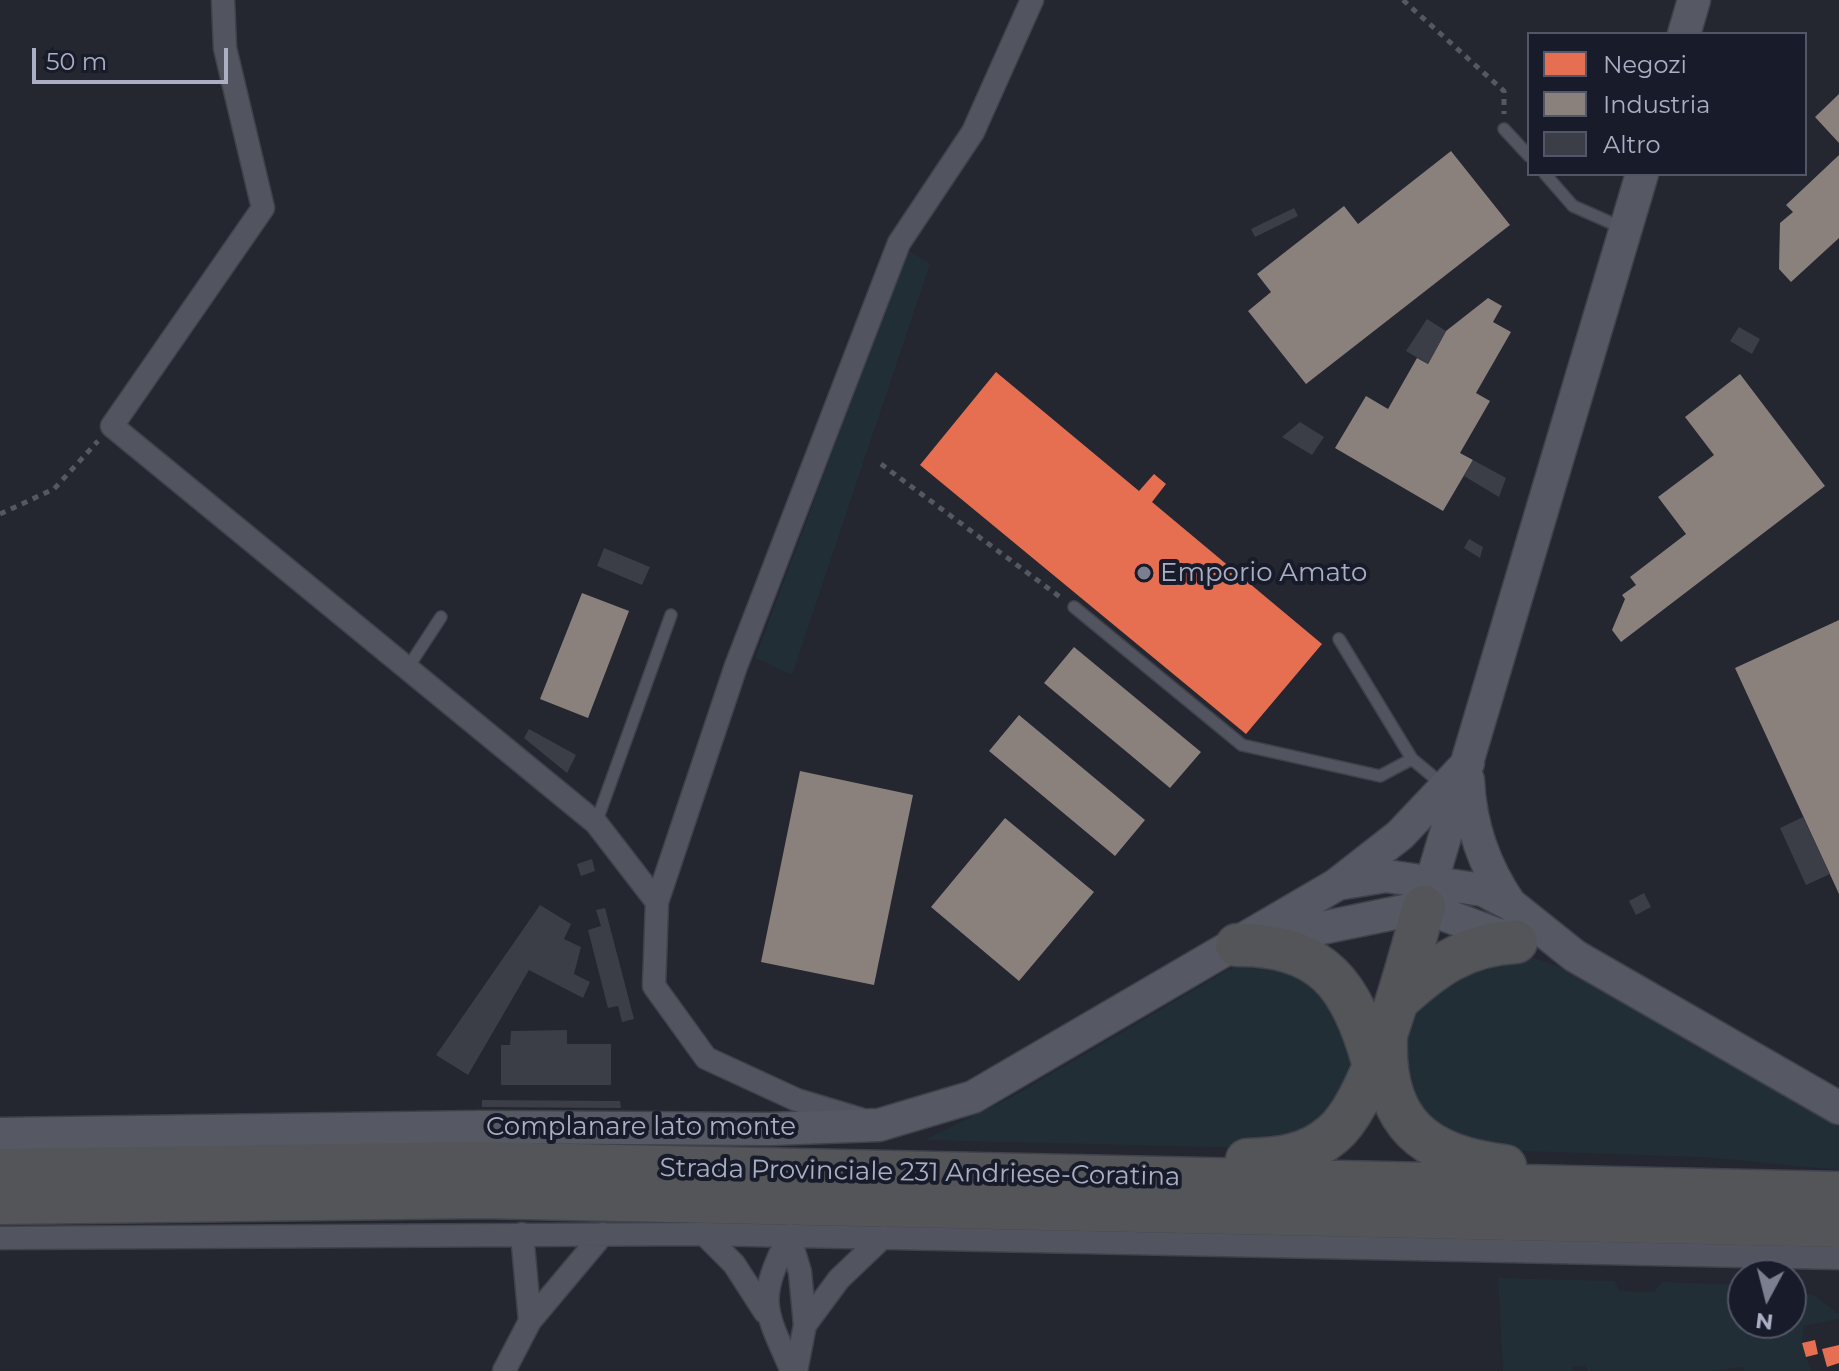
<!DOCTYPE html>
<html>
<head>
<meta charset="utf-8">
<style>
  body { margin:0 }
  #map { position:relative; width:1839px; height:1371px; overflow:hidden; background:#242630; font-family:Montserrat,sans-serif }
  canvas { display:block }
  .legend { position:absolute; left:1527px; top:32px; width:280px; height:144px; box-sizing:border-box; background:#171b2a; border:2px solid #525668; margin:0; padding:10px 14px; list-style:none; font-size:24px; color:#abafc4 }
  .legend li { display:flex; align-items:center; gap:16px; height:40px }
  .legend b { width:40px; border:2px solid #525668 }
  .north { position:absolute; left:1727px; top:1259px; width:80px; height:80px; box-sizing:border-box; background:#171b2a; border:2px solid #525668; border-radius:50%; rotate:187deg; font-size:22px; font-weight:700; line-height:32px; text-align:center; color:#abafc4 }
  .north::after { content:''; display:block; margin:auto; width:28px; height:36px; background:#7c7f90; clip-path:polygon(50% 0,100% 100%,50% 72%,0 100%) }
  .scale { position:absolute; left:32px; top:48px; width:196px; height:36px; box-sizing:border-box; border:4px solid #abafc4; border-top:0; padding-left:10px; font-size:24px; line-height:28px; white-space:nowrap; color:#abafc4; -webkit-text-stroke:6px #171b2a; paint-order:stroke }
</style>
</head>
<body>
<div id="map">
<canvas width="1839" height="1371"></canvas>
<ul class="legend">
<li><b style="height:22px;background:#e76f51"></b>Negozi</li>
<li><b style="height:22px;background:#8a817c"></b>Industria</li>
<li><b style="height:22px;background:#3b3e47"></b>Altro</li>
</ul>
<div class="north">N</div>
<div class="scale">50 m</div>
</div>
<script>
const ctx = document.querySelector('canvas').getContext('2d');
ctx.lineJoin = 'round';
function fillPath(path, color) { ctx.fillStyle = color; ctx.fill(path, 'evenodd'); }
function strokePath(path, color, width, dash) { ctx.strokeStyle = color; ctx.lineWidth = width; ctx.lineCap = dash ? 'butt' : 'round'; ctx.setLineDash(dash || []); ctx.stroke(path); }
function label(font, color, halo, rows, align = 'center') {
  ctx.font = font + ' Montserrat,sans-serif'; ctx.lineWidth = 8; ctx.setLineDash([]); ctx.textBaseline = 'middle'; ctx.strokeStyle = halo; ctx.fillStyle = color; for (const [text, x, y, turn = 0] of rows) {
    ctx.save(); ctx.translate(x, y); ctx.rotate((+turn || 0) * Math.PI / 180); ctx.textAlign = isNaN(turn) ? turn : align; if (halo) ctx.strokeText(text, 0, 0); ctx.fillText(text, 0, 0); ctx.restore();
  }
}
const green = new Path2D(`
  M 908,250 L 930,264 L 792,675 L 755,658 Z
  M 1521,953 L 1560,967 L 1839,1123 L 1839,1170 L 1703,1157 L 1491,1150 L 1445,1139 L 1413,1111 L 1404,1039 L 1420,1001 L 1446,971 Z
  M 1253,963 L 1289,965 L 1349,1019 L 1352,1073 L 1333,1112 L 1301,1138 L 1255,1148 L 924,1140 L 1010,1098 L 1228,970 Z
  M 1498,1278 L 1614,1281 L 1620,1291 L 1654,1292 L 1662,1282 L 1743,1285 L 1743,1323 L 1791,1323 L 1791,1291 L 1813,1295 L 1839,1314 L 1839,1319 L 1804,1326 L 1802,1343 L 1811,1371 L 1744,1371 L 1743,1367 L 1711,1371 L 1587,1371 L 1586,1365 L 1572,1367 L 1572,1371 L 1503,1371 Z`);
const shops = new Path2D(`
  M 996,372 L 1139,491 L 1154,474 L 1166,484 L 1152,502 L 1322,644 L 1246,734 L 920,465 Z
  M 1815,1340 L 1818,1354 L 1806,1357 L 1802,1343 Z
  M 1839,1345 L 1839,1363 L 1827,1367 L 1822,1349 Z`);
const industry = new Path2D(`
  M 1839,94 L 1839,143 L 1815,117 Z
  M 1451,151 L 1510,225 L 1306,384 L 1248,311 L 1271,292 L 1257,274 L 1344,206 L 1358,224 Z
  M 1839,155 L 1839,238 L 1791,282 L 1779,269 L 1780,223 L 1793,212 L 1786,205 Z
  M 1488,298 L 1502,306 L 1493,322 L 1511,332 L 1476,393 L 1490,401 L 1460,453 L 1473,460 L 1443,511 L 1335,448 L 1366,396 L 1388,409 L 1417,358 L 1428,364 L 1446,331 Z
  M 1740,374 L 1825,486 L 1621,642 L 1612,630 L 1625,599 L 1622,595 L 1636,585 L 1630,577 L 1686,534 L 1658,497 L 1714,455 L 1685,417 Z
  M 582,593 L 629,611 L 588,718 L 540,699 Z
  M 1839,620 L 1839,894 L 1735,668 Z
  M 1074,647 L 1201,752 L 1170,788 L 1044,683 Z
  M 1019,715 L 1145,820 L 1115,856 L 989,751 Z
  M 800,771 L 913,795 L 874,985 L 761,962 Z
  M 1005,818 L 1094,892 L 1019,981 L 931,907 Z`);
const building = new Path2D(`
  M 1294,208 L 1298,216 L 1255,237 L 1251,229 Z
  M 1427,319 L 1446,331 L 1428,364 L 1406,351 Z
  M 1739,327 L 1760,339 L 1752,354 L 1730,341 Z
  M 1300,422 L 1324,437 L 1312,455 L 1282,437 Z
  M 1473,460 L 1506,478 L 1499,497 L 1464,476 Z
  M 1469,539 L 1483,547 L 1480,558 L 1464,548 Z
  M 604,548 L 650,567 L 642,585 L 597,566 Z
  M 529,729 L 576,755 L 567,773 L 524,738 Z
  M 1803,817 L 1830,874 L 1806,885 L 1780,828 Z
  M 592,859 L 595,871 L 581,876 L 577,864 Z
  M 1644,893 L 1651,907 L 1636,915 L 1629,901 Z
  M 540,905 L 571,924 L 564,939 L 581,947 L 574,974 L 590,982 L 583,998 L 529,970 L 468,1075 L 436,1055 Z
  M 605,908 L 634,1019 L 622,1022 L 618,1006 L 608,1008 L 588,930 L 601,926 L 596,910 Z
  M 567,1030 L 567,1044 L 611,1044 L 611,1085 L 501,1085 L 501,1045 L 510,1045 L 511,1031 Z
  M 482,1100 L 620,1101 L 621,1108 L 482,1107 Z`);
const path = new Path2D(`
  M 1403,0 L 1504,91 L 1504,114
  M 881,464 L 1060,597
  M 0,514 L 54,489 L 98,441`);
const lane = new Path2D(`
  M 1504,129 L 1529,156
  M 1545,174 L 1573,206 L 1625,229
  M 1074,607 L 1242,745 L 1380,776 L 1412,759
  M 1339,639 L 1412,759 L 1442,784
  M 407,669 L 441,617
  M 596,823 L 671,615`);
const street = new Path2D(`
  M 223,0 L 225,48 L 263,208 L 112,426 L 596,823 L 657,902
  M 860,1119 L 797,1100 L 706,1058 L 654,986 L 657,902 L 736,666 L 899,243 L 973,132 L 1032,0
  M 522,1234 L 530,1321
  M 704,1234 L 734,1264 L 765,1312
  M 789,1235 C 757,1302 763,1306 792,1371
  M 789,1235 L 800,1272 L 805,1325
  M 0,1238 L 704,1234 L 1839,1258
  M 504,1371 L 530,1321 L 603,1234
  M 796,1371 L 805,1325 L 839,1279 L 883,1237`);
const secondary = new Path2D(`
  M 1684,34 L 1694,0
  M 1468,780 C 1470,826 1484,866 1510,904
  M 1343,883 L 1386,876 L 1483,890 L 1510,904 L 1575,956 L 1839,1108
  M 1424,907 L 1642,174
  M 1258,941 L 1424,907 L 1517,942
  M 0,1134 L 482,1127 L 770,1129 L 879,1125 L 973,1097 L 1336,885 L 1400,835 L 1468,763`);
const highway = new Path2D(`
  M 1237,945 C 1323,944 1352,986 1373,1062
  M 1397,1001 C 1433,968 1465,944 1516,942
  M 1386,1037 C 1382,1123 1425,1157 1505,1166
  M 1247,1160 C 1279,1159 1308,1156 1333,1134 C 1375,1098 1408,962 1424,907
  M 0,1170 L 482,1163 L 1839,1193
  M 0,1203 L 480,1197 L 1839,1226`);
const markers = [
  [1144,573,8,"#7c7f90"]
];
const poiNames = [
  ["Emporio Amato",1160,573]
];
const streetNames = [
  ["Complanare lato monte",641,1127],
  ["Strada Provinciale 231 Andriese-Coratina",920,1173,1]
];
fillPath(green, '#212e36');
fillPath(shops, '#e76f51');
fillPath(industry, '#8a817c');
fillPath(building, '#3b3e47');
strokePath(lane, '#40424a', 14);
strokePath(street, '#40424a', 25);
strokePath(secondary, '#40424a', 35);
strokePath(highway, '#40424d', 45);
strokePath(path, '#555861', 5, [6, 6]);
strokePath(lane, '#52555f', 11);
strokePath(street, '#52555f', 22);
strokePath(secondary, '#565964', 32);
strokePath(highway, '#535558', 42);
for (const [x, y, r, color] of markers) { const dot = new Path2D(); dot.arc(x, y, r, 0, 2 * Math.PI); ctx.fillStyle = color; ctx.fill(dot); strokePath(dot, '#171b2a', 3); }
label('26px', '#abafc4', '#171b2a', poiNames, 'left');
label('26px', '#abafc4', '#171b2a', streetNames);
</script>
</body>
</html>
